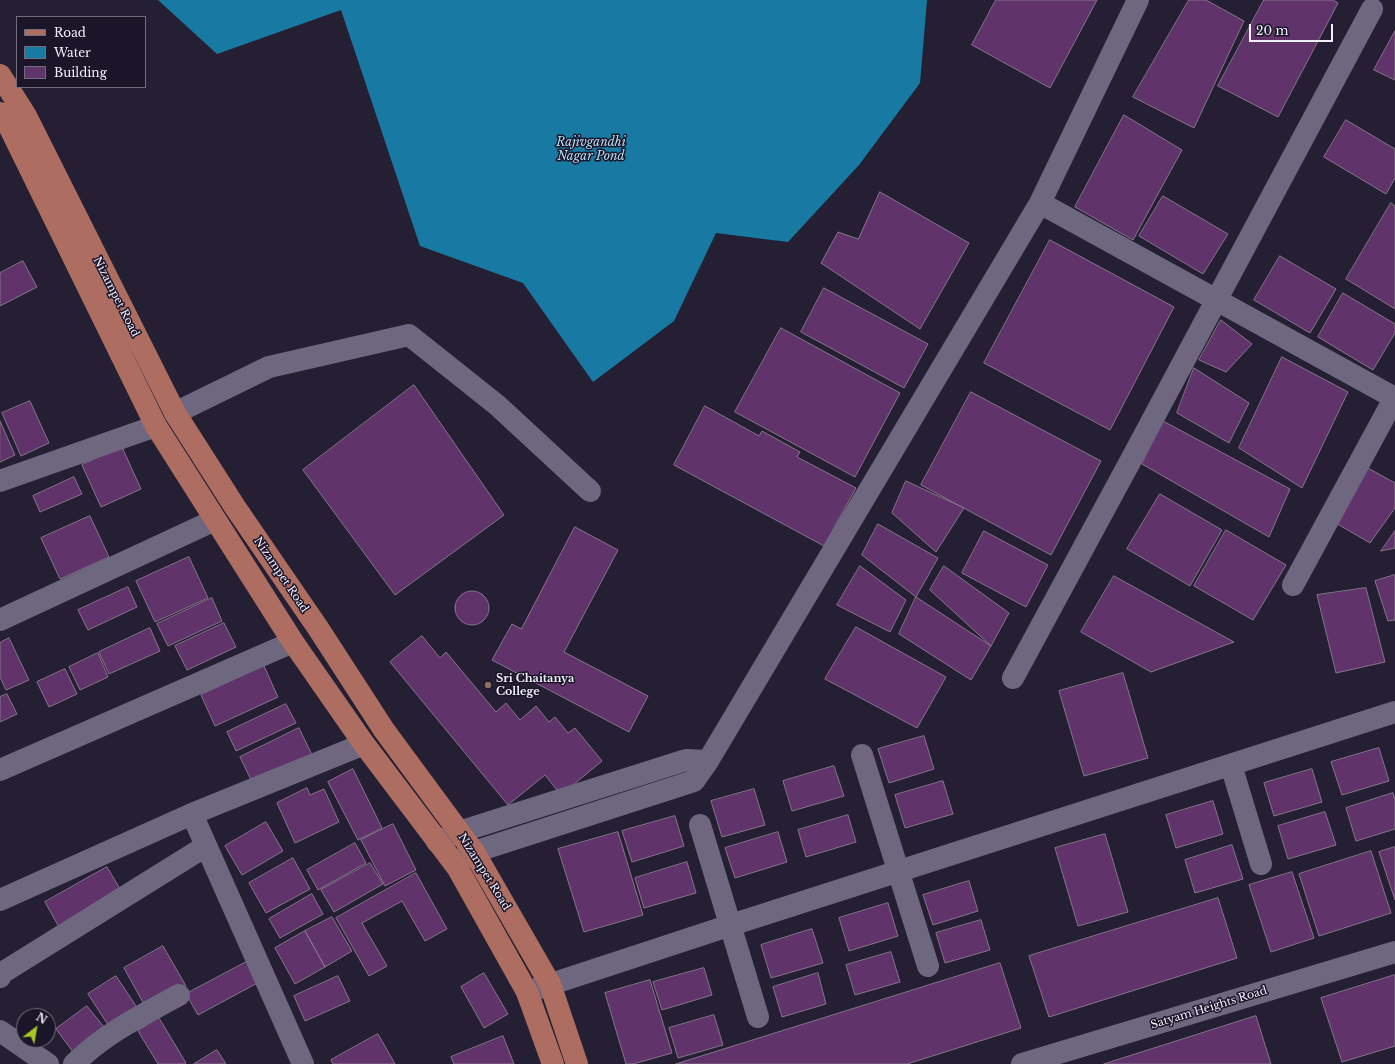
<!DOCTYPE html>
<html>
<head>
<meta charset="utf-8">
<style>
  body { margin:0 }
  #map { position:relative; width:1395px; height:1064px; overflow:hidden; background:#251f33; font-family:"Libre Baskerville",serif }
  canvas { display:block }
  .legend { position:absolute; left:16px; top:16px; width:130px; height:72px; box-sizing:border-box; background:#1b1529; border:1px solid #716c7e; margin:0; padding:5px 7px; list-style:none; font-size:12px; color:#f2effd }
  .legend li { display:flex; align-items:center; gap:8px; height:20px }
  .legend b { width:20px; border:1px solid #716c7e }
  .north { position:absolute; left:16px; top:1008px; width:40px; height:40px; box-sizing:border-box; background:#1b1529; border:1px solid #716c7e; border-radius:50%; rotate:31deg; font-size:11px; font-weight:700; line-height:16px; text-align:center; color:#f2effd }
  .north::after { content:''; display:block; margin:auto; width:14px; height:18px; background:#a6c820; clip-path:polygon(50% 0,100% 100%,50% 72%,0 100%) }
  .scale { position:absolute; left:1249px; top:24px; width:84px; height:18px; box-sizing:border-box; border:2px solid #f2effd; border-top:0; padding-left:5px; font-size:12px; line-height:14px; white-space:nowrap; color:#f2effd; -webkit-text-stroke:3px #1b1529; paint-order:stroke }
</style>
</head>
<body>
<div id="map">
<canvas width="1395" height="1064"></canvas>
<ul class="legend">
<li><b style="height:5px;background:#ad6e61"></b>Road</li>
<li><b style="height:11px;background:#187aa2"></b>Water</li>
<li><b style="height:11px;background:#60336b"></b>Building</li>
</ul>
<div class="north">N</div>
<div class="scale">20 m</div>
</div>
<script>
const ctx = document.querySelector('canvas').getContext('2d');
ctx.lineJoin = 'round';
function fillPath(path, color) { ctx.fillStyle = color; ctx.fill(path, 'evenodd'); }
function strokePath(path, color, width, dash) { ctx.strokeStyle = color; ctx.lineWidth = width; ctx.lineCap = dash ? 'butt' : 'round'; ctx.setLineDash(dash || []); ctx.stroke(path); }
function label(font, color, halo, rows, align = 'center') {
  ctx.font = font + ' "Libre Baskerville",serif'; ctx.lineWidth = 3; ctx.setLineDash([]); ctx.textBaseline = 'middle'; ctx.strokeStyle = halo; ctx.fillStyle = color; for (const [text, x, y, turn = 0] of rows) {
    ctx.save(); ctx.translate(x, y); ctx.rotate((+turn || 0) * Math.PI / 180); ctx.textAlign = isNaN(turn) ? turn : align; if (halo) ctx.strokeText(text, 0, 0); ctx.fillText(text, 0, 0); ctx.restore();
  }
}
const water = new Path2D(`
  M 158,0 L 927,0 L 920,83 L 859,165 L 788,242 L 716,233 L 674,321 L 593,382 L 523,283 L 420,246 L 341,10 L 217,54 Z`);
const building = new Path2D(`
  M 996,0 L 1097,0 L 1050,88 L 972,45 Z
  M 1189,0 L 1206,0 L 1244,21 L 1194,128 L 1133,97 Z
  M 1264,0 L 1333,0 L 1338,3 L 1278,117 L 1218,86 Z
  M 1395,31 L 1395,80 L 1374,70 Z
  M 1124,115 L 1182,150 L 1133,240 L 1075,207 Z
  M 1346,120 L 1395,149 L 1395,178 L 1386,194 L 1324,157 Z
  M 880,192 L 969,243 L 920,329 L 821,263 L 838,232 L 858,239 Z
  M 1163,196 L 1228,234 L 1203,274 L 1139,236 Z
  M 1391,203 L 1395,206 L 1395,309 L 1346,279 Z
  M 1050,240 L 1174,307 L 1110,430 L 984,363 Z
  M 1280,256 L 1336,289 L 1310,333 L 1254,300 Z
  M 23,261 L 37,287 L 0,306 L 0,273 Z
  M 824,288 L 928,344 L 904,388 L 801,332 Z
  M 1343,293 L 1395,324 L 1395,333 L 1373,370 L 1318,337 Z
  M 1221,320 L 1252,344 L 1226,372 L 1199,360 Z
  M 781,328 L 900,393 L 855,477 L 735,412 Z
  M 1282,357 L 1348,392 L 1302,488 L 1239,448 Z
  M 1194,368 L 1249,403 L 1229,443 L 1177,413 Z
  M 414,385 L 504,515 L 395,595 L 303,470 Z
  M 971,392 L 1101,461 L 1051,555 L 921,485 Z
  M 30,401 L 49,443 L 21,456 L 2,413 Z
  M 705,406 L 759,436 L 762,431 L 800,452 L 797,457 L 856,488 L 824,546 L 674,465 Z
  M 0,421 L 15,455 L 0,462 Z
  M 1163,421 L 1290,489 L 1269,537 L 1142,464 Z
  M 122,447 L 141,489 L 101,507 L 82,465 Z
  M 1366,467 L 1395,483 L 1395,508 L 1370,543 L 1334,522 Z
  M 74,477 L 82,494 L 40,512 L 33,496 Z
  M 906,481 L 964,508 L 936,552 L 892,513 Z
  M 1160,494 L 1222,530 L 1190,586 L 1127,549 Z
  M 90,516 L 109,557 L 60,579 L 41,538 Z
  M 878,524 L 938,558 L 916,597 L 862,555 Z
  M 575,527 L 618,550 L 564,652 L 648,696 L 629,732 L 492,660 L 512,624 L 521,629 Z
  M 1226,530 L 1286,565 L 1253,620 L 1194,586 Z
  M 984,531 L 1048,565 L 1026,607 L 962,573 Z
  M 1395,531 L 1395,548 L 1381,551 Z
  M 189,557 L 208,598 L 155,622 L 136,581 Z
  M 860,566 L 906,600 L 890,632 L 837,605 Z
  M 944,566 L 1009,613 L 991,646 L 930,590 Z
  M 1395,575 L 1395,620 L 1388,621 L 1375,581 Z
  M 1114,576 L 1234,642 L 1151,672 L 1081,632 Z
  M 128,587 L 137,607 L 88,630 L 78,610 Z
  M 1366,588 L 1385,662 L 1336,673 L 1317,595 Z
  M455 608a17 17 0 1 1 34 0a17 17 0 1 1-34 0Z
  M 916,597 L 991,646 L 971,680 L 899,634 Z
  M 212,598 L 222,621 L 168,646 L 157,624 Z
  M 224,623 L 236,647 L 187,670 L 175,646 Z
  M 856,627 L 946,677 L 917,728 L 825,679 Z
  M 150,628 L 160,651 L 109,674 L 99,652 Z
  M 422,636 L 440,658 L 446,652 L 496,712 L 506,703 L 520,720 L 536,706 L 549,722 L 555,717 L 568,733 L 575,728 L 602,761 L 561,795 L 545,775 L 508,805 L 390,662 Z
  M 9,638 L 29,680 L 6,690 L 0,677 L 0,643 Z
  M 98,653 L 108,677 L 80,690 L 69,667 Z
  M 264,666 L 278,697 L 215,726 L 201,695 Z
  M 65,669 L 77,694 L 49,707 L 37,682 Z
  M 1123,673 L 1148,758 L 1084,776 L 1059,691 Z
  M 7,694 L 17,714 L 0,722 L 0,697 Z
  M 286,704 L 296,723 L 236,751 L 227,732 Z
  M 299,728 L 312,755 L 252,782 L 240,757 Z
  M 924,736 L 934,769 L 889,783 L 878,749 Z
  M 1379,748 L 1389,781 L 1342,795 L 1331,762 Z
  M 834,766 L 844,796 L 792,811 L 783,781 Z
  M 353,769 L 382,828 L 358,840 L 328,782 Z
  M 1312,769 L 1322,802 L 1274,816 L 1264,783 Z
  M 943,781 L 953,814 L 905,828 L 895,795 Z
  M 307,788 L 310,795 L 324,789 L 339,822 L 295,843 L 277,803 Z
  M 754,789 L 765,825 L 722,837 L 711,801 Z
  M 1393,793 L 1395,800 L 1395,829 L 1356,841 L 1346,808 Z
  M 1213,801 L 1223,834 L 1176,848 L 1166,815 Z
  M 1325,812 L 1336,845 L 1288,859 L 1278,826 Z
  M 848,815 L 856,842 L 806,857 L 798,830 Z
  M 675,816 L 684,846 L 632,862 L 622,831 Z
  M 266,822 L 283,851 L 242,875 L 225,846 Z
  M 393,824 L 416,870 L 385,886 L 361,840 Z
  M 618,832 L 643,915 L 584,932 L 558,849 Z
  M 778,832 L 787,862 L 735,878 L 725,848 Z
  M 1105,834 L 1128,912 L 1078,926 L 1055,848 Z
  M 355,843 L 366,863 L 318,890 L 307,870 Z
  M 1232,845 L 1243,879 L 1195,893 L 1185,860 Z
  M 1395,847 L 1395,900 L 1379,852 Z
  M 1371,851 L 1391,913 L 1319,936 L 1299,874 Z
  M 293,858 L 310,889 L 266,913 L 249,883 Z
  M 687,862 L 696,893 L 644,908 L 635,878 Z
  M 370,863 L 383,884 L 334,912 L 321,890 Z
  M 107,867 L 123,894 L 60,929 L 45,902 Z
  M 1292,872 L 1314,938 L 1271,952 L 1249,885 Z
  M 416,873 L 447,929 L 425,941 L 402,901 L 362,923 L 387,966 L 369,976 L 336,918 Z
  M 969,881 L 978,911 L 933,925 L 923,895 Z
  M 312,894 L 323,914 L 280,938 L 269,919 Z
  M 1218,898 L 1237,958 L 1049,1017 L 1029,956 Z
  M 888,903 L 898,936 L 849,951 L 839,918 Z
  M 332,917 L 352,951 L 325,967 L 305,931 Z
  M 981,920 L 990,950 L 945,963 L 936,933 Z
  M 812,929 L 823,963 L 771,978 L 761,945 Z
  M 305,931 L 325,967 L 295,984 L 275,948 Z
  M 163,946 L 186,986 L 146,1008 L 124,968 Z
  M 891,952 L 900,982 L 855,995 L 846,965 Z
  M 252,959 L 263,980 L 198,1015 L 186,994 Z
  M 1000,963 L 1021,1028 L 907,1064 L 676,1064 Z
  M 704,968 L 712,995 L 662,1010 L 653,982 Z
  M 484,973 L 508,1014 L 484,1028 L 461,987 Z
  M 818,973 L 826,1004 L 782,1017 L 773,987 Z
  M 1395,975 L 1395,1046 L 1342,1062 L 1321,998 Z
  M 116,976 L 138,1009 L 110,1028 L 88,994 Z
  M 338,976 L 350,1001 L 305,1021 L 294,996 Z
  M 650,980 L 672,1053 L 633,1064 L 626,1064 L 605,993 Z
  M 87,1006 L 108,1032 L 76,1056 L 56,1029 Z
  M 714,1015 L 723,1045 L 678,1058 L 669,1028 Z
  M 1256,1016 L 1271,1064 L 1104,1064 Z
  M 159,1018 L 186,1063 L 185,1064 L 158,1064 L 138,1031 Z
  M 378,1034 L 395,1064 L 333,1064 L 331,1060 Z
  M 503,1036 L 514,1064 L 454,1064 L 451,1057 Z
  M 217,1050 L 226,1064 L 194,1064 Z`);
const minor = new Path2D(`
  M 1040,203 L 1395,398
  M 175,413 L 269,367 L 409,335 L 497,405 L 590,491
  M 0,481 L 156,426
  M 1293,585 L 1395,397
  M 0,620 L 215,520
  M 1013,678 L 1132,458 L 1372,9
  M 862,755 L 928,966
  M 1231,765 L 1261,864
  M 0,770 L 293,642
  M 192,814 L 303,1064
  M 700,825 L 758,1017
  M 437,842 L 459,832 L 686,760 L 708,761
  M 458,861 L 474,852 L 694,781 L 708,761 L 1040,203 L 1138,0
  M 0,900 L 192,814 L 364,744
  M 0,977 L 2,973 L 206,846
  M 527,992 L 731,925 L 1395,712
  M 0,1031 L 48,1064
  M 74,1064 C 104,1034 142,1015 179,995
  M 1022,1064 L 1395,952`);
const major = new Path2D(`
  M 0,75 L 26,116 L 175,413 L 235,507 L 318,628 L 384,730 L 474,852 L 550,984 L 577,1064
  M 0,113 L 9,126 L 156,426 L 293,642 L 364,744 L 457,867 L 527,992 L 553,1064`);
const markers = [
  [488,685,4,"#8d6e63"]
];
const streetNames = [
  ["Nizampet Road",116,297,63],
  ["Nizampet Road",281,575,56],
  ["Nizampet Road",484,872,58],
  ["Satyam Heights Road",1209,1008,-17]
];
const poiNames = [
  ["Sri Chaitanya",496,679],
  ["College",496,692]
];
const waterNames = [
  ["Rajivgandhi",591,143],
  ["Nagar Pond",591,157]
];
fillPath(water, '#187aa2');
fillPath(building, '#60336b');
strokePath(building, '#86758a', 1);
strokePath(minor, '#6e6780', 22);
strokePath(major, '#ad6e61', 22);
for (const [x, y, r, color] of markers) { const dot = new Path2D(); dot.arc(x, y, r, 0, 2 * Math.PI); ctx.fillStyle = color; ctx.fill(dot); strokePath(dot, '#1b1529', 1.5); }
label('11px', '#f2effd', '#1b1529', streetNames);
label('bold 11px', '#f2effd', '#1b1529', poiNames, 'left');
label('italic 12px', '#b4def4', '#1b1529', waterNames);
</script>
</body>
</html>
